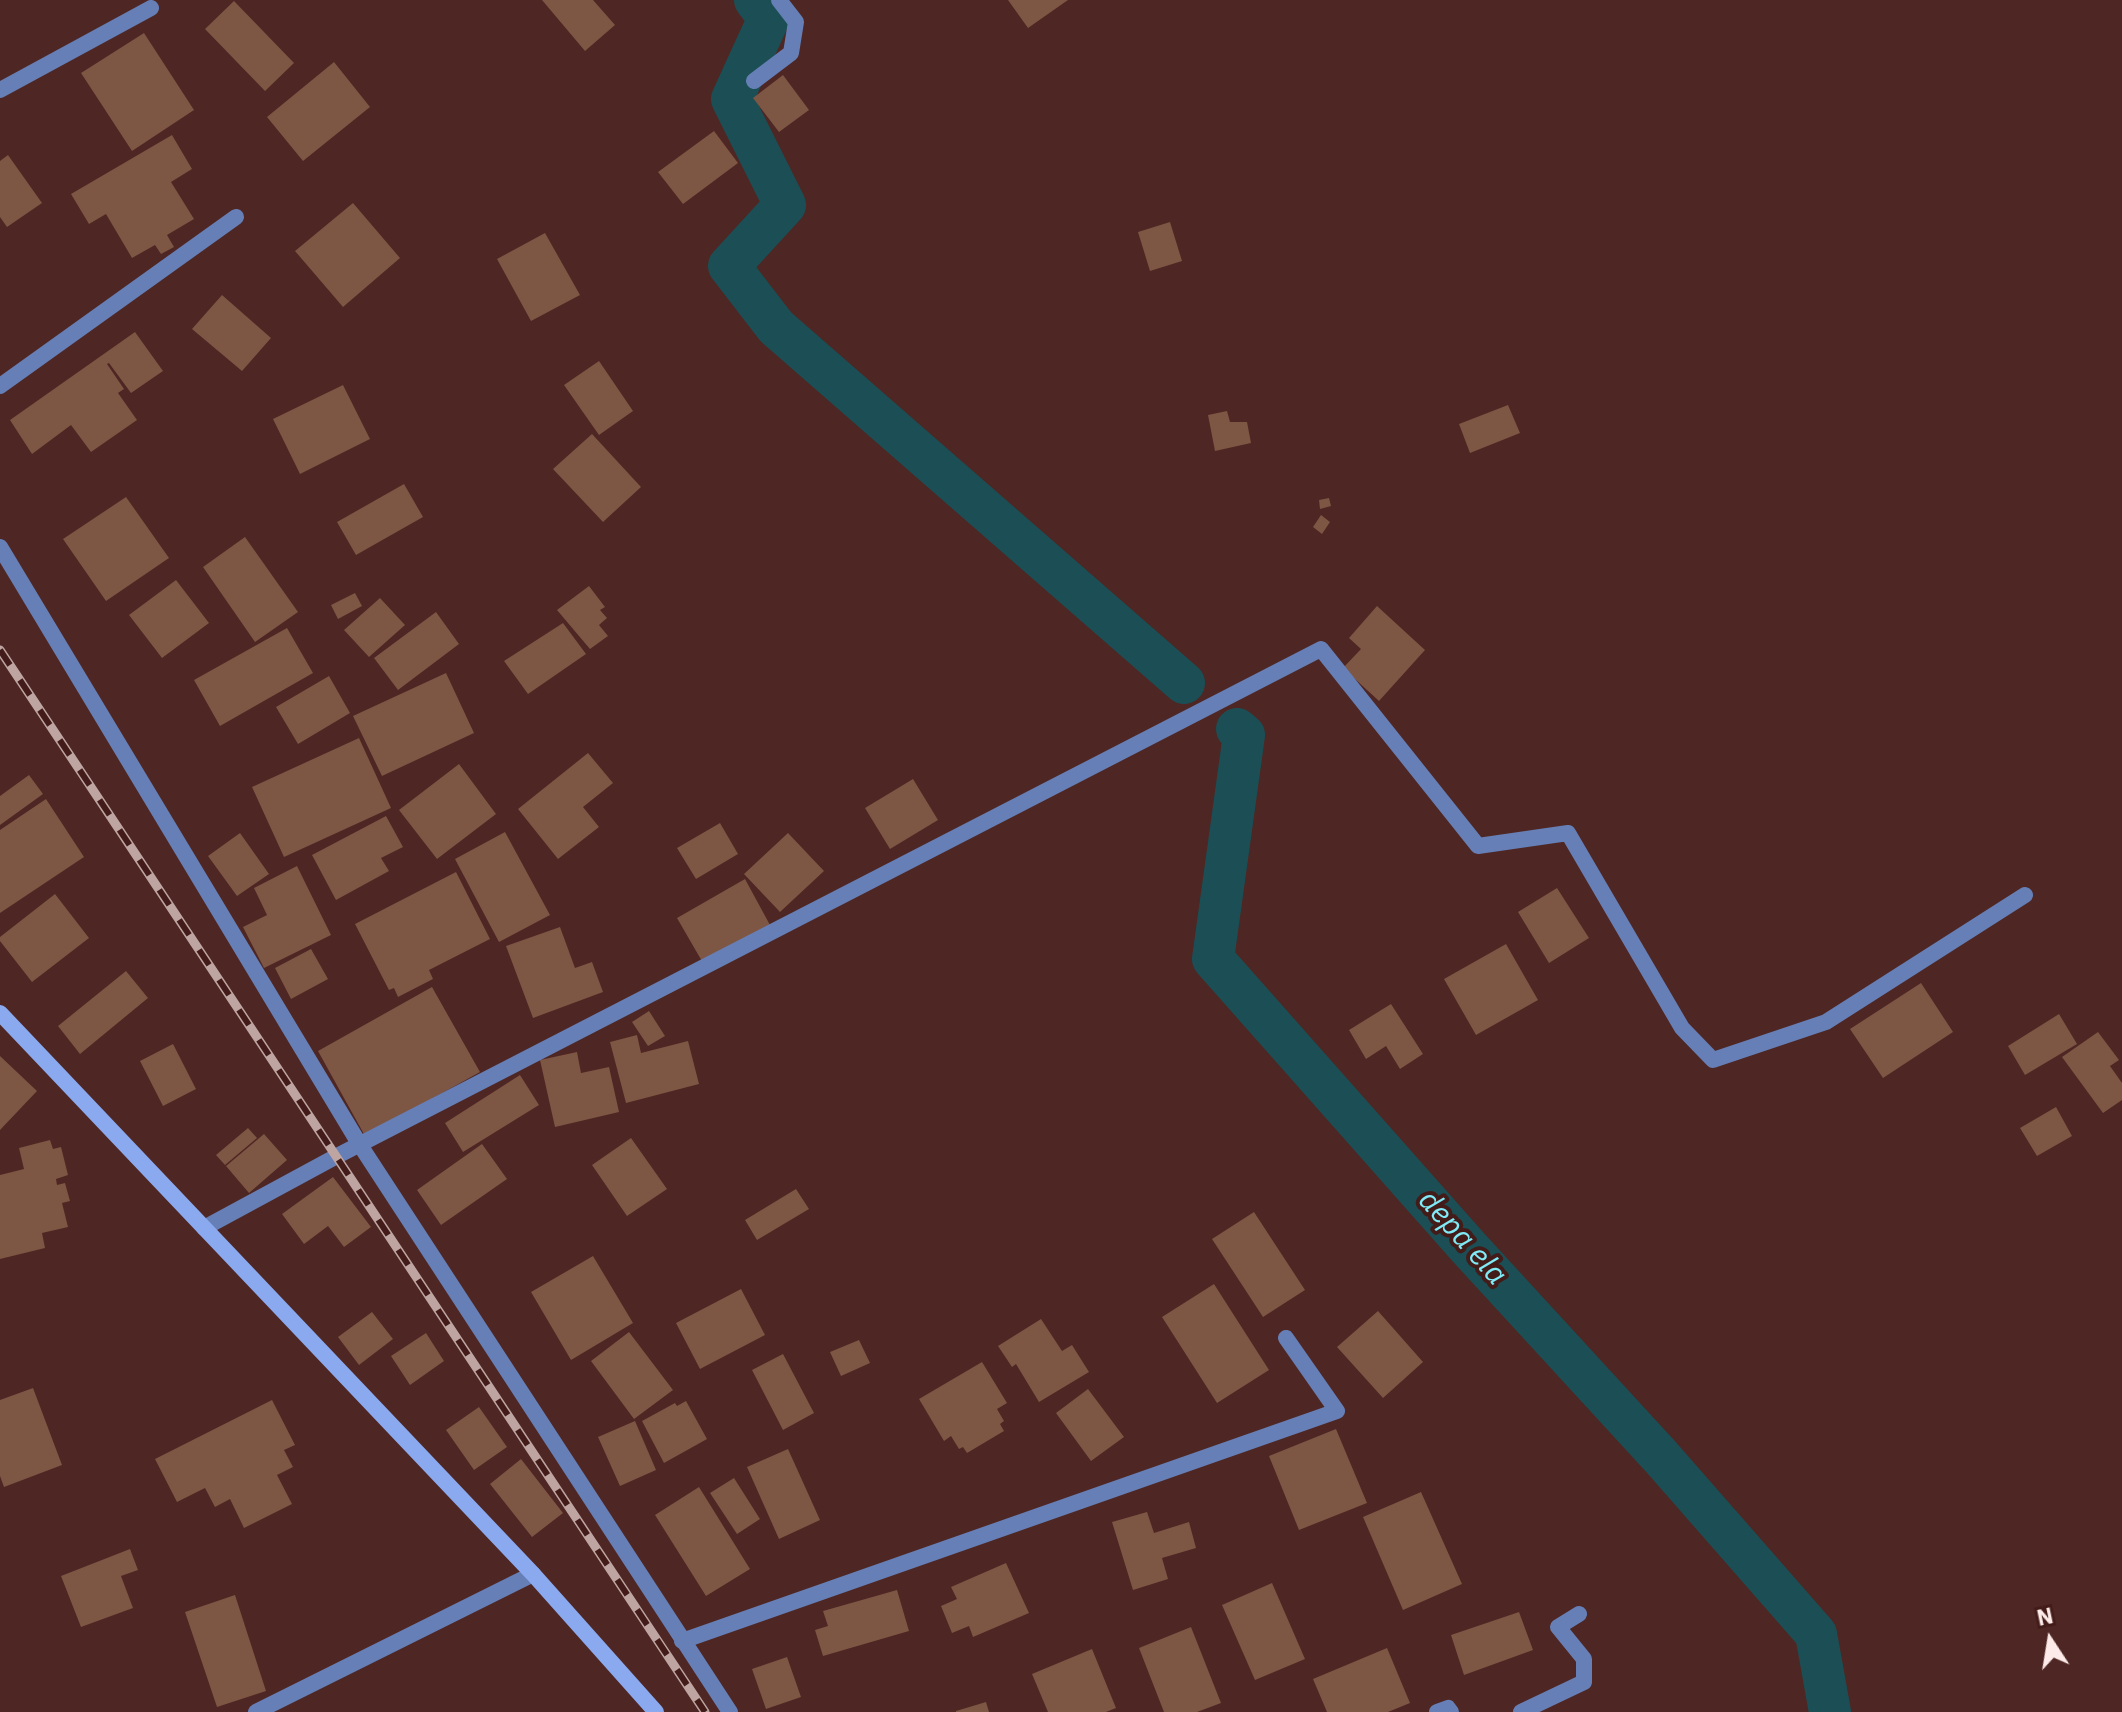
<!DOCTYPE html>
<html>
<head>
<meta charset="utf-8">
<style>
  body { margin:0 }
  #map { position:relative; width:2122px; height:1712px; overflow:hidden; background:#4e2623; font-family:"IBM Plex Sans",sans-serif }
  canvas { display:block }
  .north { position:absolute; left:2010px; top:1600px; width:80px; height:80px; -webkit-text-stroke:6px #431c19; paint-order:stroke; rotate:348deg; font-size:22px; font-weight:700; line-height:32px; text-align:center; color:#fcebe9 }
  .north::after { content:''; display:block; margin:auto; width:28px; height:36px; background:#fcebe9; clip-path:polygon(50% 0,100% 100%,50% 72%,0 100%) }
</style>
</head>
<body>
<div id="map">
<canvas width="2122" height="1712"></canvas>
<div class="north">N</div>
</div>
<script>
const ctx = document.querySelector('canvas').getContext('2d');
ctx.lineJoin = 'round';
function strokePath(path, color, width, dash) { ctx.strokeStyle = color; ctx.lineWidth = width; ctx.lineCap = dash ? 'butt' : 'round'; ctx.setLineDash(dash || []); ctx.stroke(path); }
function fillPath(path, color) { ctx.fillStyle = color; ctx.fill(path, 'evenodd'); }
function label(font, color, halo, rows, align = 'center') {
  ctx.font = font + ' "IBM Plex Sans",sans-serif'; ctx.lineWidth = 8; ctx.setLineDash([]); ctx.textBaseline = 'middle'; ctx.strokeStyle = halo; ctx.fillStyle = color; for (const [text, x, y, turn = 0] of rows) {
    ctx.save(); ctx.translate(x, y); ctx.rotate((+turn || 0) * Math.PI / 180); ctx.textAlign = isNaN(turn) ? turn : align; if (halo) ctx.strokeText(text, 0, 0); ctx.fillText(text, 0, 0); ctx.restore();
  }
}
const canal = new Path2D(`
  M 755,0 L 769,18 L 732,99 L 785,205 L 729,266 L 776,327 L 1184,683
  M 1237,729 L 1244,735 L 1213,959 L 1469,1248 L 1661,1457 L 1816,1634 L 1830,1712`);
const building = new Path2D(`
  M 542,0 L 593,0 L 615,25 L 585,51 Z
  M 1008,0 L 1068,0 L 1028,28 Z
  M 234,1 L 294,63 L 265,91 L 205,29 Z
  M 144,33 L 194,110 L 132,151 L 81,73 Z
  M 334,62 L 370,107 L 303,161 L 267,117 Z
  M 783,75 L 809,110 L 779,132 L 753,98 Z
  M 714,131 L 738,163 L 683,204 L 658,172 Z
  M 172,135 L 192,169 L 171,182 L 194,219 L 167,235 L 174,247 L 161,254 L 155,245 L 132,258 L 106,214 L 89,224 L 71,194 Z
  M 8,155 L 42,203 L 7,227 L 0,217 L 0,161 Z
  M 353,203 L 400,258 L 343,307 L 295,251 Z
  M 1170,222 L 1182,261 L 1150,271 L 1138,232 Z
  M 545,233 L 580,295 L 531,321 L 497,259 Z
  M 222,295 L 271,338 L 242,371 L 192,329 Z
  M 135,332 L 163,371 L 131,393 L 109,363 L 107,364 L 124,389 L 118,393 L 137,420 L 91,452 L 71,425 L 32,454 L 10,420 Z
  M 599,361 L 633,411 L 599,435 L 564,385 Z
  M 343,385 L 370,439 L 300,474 L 273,419 Z
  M 1508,405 L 1520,433 L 1470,453 L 1459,424 Z
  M 1227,411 L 1230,422 L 1247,422 L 1251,443 L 1215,451 L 1208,415 Z
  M 592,434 L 641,487 L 603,522 L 553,469 Z
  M 404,484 L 423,517 L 356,555 L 337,522 Z
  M 126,497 L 169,558 L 106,601 L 63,539 Z
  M 1329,498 L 1331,506 L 1320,509 L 1319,500 Z
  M 1321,515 L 1330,522 L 1322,534 L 1313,527 Z
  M 245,537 L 298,612 L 255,642 L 203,567 Z
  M 176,580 L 209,623 L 162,658 L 129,615 Z
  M 589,586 L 605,607 L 600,610 L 607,618 L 599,625 L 608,636 L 590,649 L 557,610 Z
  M 355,593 L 362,606 L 338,619 L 331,605 Z
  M 380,598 L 405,625 L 369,657 L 344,630 Z
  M 1377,606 L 1425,650 L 1379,701 L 1343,668 L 1361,649 L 1349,638 Z
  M 436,612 L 459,644 L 398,690 L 374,658 Z
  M 563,623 L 586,654 L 528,694 L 504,661 Z
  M 287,628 L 313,673 L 220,726 L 194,680 Z
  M 446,673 L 474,733 L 382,776 L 353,716 Z
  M 329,676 L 350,713 L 298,744 L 276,707 Z
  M 359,738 L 391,808 L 284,857 L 252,787 Z
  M 588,753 L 613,783 L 583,807 L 599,827 L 558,859 L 518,809 Z
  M 459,764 L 496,814 L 437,859 L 399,810 Z
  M 29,775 L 43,794 L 0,825 L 0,796 Z
  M 913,779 L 938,820 L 890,849 L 865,808 Z
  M 46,799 L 84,857 L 0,913 L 0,830 Z
  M 386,816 L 403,847 L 381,858 L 389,871 L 336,900 L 312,855 Z
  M 720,823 L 738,854 L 696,879 L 677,848 Z
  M 505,832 L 550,915 L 499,942 L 455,859 Z
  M 240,833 L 269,874 L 237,896 L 208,856 Z
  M 788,833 L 824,871 L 780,912 L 744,874 Z
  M 297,866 L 331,935 L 264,968 L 243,927 L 267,915 L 254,888 Z
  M 456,872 L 490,939 L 429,970 L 433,979 L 398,997 L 394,988 L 389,990 L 355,924 Z
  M 745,879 L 770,925 L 703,963 L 677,918 Z
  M 1557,888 L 1589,938 L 1549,963 L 1518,912 Z
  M 55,894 L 89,938 L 32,982 L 0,941 L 0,937 Z
  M 560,927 L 575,968 L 592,962 L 603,992 L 533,1018 L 506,946 Z
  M 1506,944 L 1538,1000 L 1476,1035 L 1444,979 Z
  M 311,949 L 328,979 L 291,999 L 275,968 Z
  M 126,971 L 148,998 L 80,1054 L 58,1026 Z
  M 1921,983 L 1953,1032 L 1883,1078 L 1850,1029 Z
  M 432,987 L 480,1072 L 365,1136 L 318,1051 Z
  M 1391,1004 L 1423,1054 L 1400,1069 L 1386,1046 L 1366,1059 L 1349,1030 Z
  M 649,1011 L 665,1036 L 648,1046 L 632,1022 Z
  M 2059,1014 L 2077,1044 L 2025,1075 L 2008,1046 Z
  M 2098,1032 L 2119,1060 L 2110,1066 L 2122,1083 L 2122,1100 L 2103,1113 L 2062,1057 Z
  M 637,1035 L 641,1053 L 688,1041 L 699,1084 L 626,1103 L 610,1042 Z
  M 173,1044 L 196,1089 L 163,1106 L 140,1061 Z
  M 577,1052 L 581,1073 L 609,1067 L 619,1112 L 555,1127 L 540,1060 Z
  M 0,1056 L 37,1091 L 0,1130 Z
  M 520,1075 L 539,1105 L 463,1152 L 445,1123 Z
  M 2056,1107 L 2072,1136 L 2037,1156 L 2020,1128 Z
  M 248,1128 L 257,1138 L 225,1165 L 216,1155 Z
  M 264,1134 L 287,1160 L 249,1193 L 226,1166 Z
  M 631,1138 L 667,1189 L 627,1216 L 592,1165 Z
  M 50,1140 L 53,1149 L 61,1147 L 68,1175 L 56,1179 L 57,1185 L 65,1183 L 70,1201 L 62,1203 L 68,1227 L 42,1233 L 45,1248 L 0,1259 L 0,1175 L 24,1169 L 19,1148 Z
  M 482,1144 L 507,1179 L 441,1225 L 417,1190 Z
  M 333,1177 L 371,1227 L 344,1247 L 328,1226 L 304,1244 L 282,1214 Z
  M 796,1189 L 809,1209 L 757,1240 L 745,1220 Z
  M 1254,1212 L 1305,1290 L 1263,1317 L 1212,1239 Z
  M 593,1256 L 633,1323 L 571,1360 L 531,1292 Z
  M 1214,1284 L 1269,1370 L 1217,1403 L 1162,1317 Z
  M 741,1289 L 765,1335 L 700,1369 L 676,1323 Z
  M 1378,1311 L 1423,1362 L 1383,1398 L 1337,1347 Z
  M 372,1312 L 393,1339 L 359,1365 L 338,1337 Z
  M 1041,1319 L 1062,1351 L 1072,1345 L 1089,1372 L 1039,1402 L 1016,1364 L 1012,1367 L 998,1346 Z
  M 629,1332 L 673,1390 L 634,1419 L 591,1361 Z
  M 426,1333 L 444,1361 L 410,1385 L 391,1356 Z
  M 859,1340 L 870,1363 L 841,1376 L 830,1352 Z
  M 783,1354 L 814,1413 L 783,1430 L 752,1370 Z
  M 982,1362 L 1007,1403 L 997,1409 L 1004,1421 L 1000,1424 L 1004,1431 L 967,1453 L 963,1447 L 959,1449 L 951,1436 L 944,1441 L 919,1399 Z
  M 33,1388 L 62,1465 L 4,1487 L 0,1476 L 0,1400 Z
  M 1088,1389 L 1124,1437 L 1091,1461 L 1056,1413 Z
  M 272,1400 L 295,1445 L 284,1450 L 293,1467 L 277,1475 L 292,1504 L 244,1528 L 230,1499 L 215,1507 L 205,1488 L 177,1502 L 155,1459 Z
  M 686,1401 L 707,1439 L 664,1463 L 642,1421 L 675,1403 L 677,1406 Z
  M 479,1407 L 507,1447 L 474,1470 L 446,1430 Z
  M 635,1421 L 656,1470 L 620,1486 L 598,1437 Z
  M 1336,1429 L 1367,1503 L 1299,1530 L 1269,1456 Z
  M 788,1449 L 820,1520 L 779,1539 L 747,1467 Z
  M 521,1459 L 563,1513 L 532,1537 L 490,1484 Z
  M 734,1478 L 760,1519 L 737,1534 L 710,1493 Z
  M 699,1487 L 750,1569 L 706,1596 L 655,1515 Z
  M 1421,1492 L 1462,1584 L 1403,1610 L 1363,1517 Z
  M 1147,1512 L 1154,1533 L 1189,1522 L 1196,1548 L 1162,1558 L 1168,1579 L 1133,1590 L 1112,1522 Z
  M 130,1549 L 138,1570 L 121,1576 L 133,1608 L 81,1627 L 61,1576 Z
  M 1006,1563 L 1029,1613 L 973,1637 L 969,1626 L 952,1633 L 941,1606 L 957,1599 L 951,1587 Z
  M 1272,1583 L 1305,1659 L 1255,1680 L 1222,1605 Z
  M 897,1590 L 909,1631 L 823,1656 L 815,1630 L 828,1626 L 823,1611 Z
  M 235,1595 L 266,1691 L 217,1707 L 185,1612 Z
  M 1519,1612 L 1533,1650 L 1464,1675 L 1451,1635 Z
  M 1191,1627 L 1221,1703 L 1197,1712 L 1164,1712 L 1139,1648 Z
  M 1387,1648 L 1410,1703 L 1388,1712 L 1327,1712 L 1313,1679 Z
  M 1092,1649 L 1116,1708 L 1106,1712 L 1048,1712 L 1032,1674 Z
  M 787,1657 L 801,1697 L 766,1709 L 752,1669 Z
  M 986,1702 L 989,1712 L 956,1712 L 956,1711 Z`);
const lane = new Path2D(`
  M 256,1712 L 533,1574`);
const street = new Path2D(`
  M 754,81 L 791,53 L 796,22 L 779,0
  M 0,90 L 151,8
  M 0,386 L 236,217
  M 0,547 L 360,1145 L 730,1712
  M 204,1228 L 337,1156 L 1321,649 L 1478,846 L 1568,833 L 1682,1028 L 1713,1060 L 1826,1022 L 2025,895
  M 682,1641 L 1337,1411 L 1286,1338
  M 1437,1712 L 1448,1708 L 1451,1712
  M 1521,1712 L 1584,1682 L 1584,1659 L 1558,1627 L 1579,1614`);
const secondary = new Path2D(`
  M 0,1013 L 533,1574 L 656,1712`);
const rail = new Path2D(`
  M 0,650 L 705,1712`);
const waterNames = [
  ["depa ela",1462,1238,48]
];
strokePath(canal, '#1b4f55', 42);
fillPath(building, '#7e5644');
strokePath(lane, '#667fb6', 16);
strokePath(street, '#667fb6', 16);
strokePath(secondary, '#8aa9ef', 16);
strokePath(rail, '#bea5a2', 9);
strokePath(rail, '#431c19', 6, [18]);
label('italic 30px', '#7febf7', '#431c19', waterNames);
</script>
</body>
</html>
